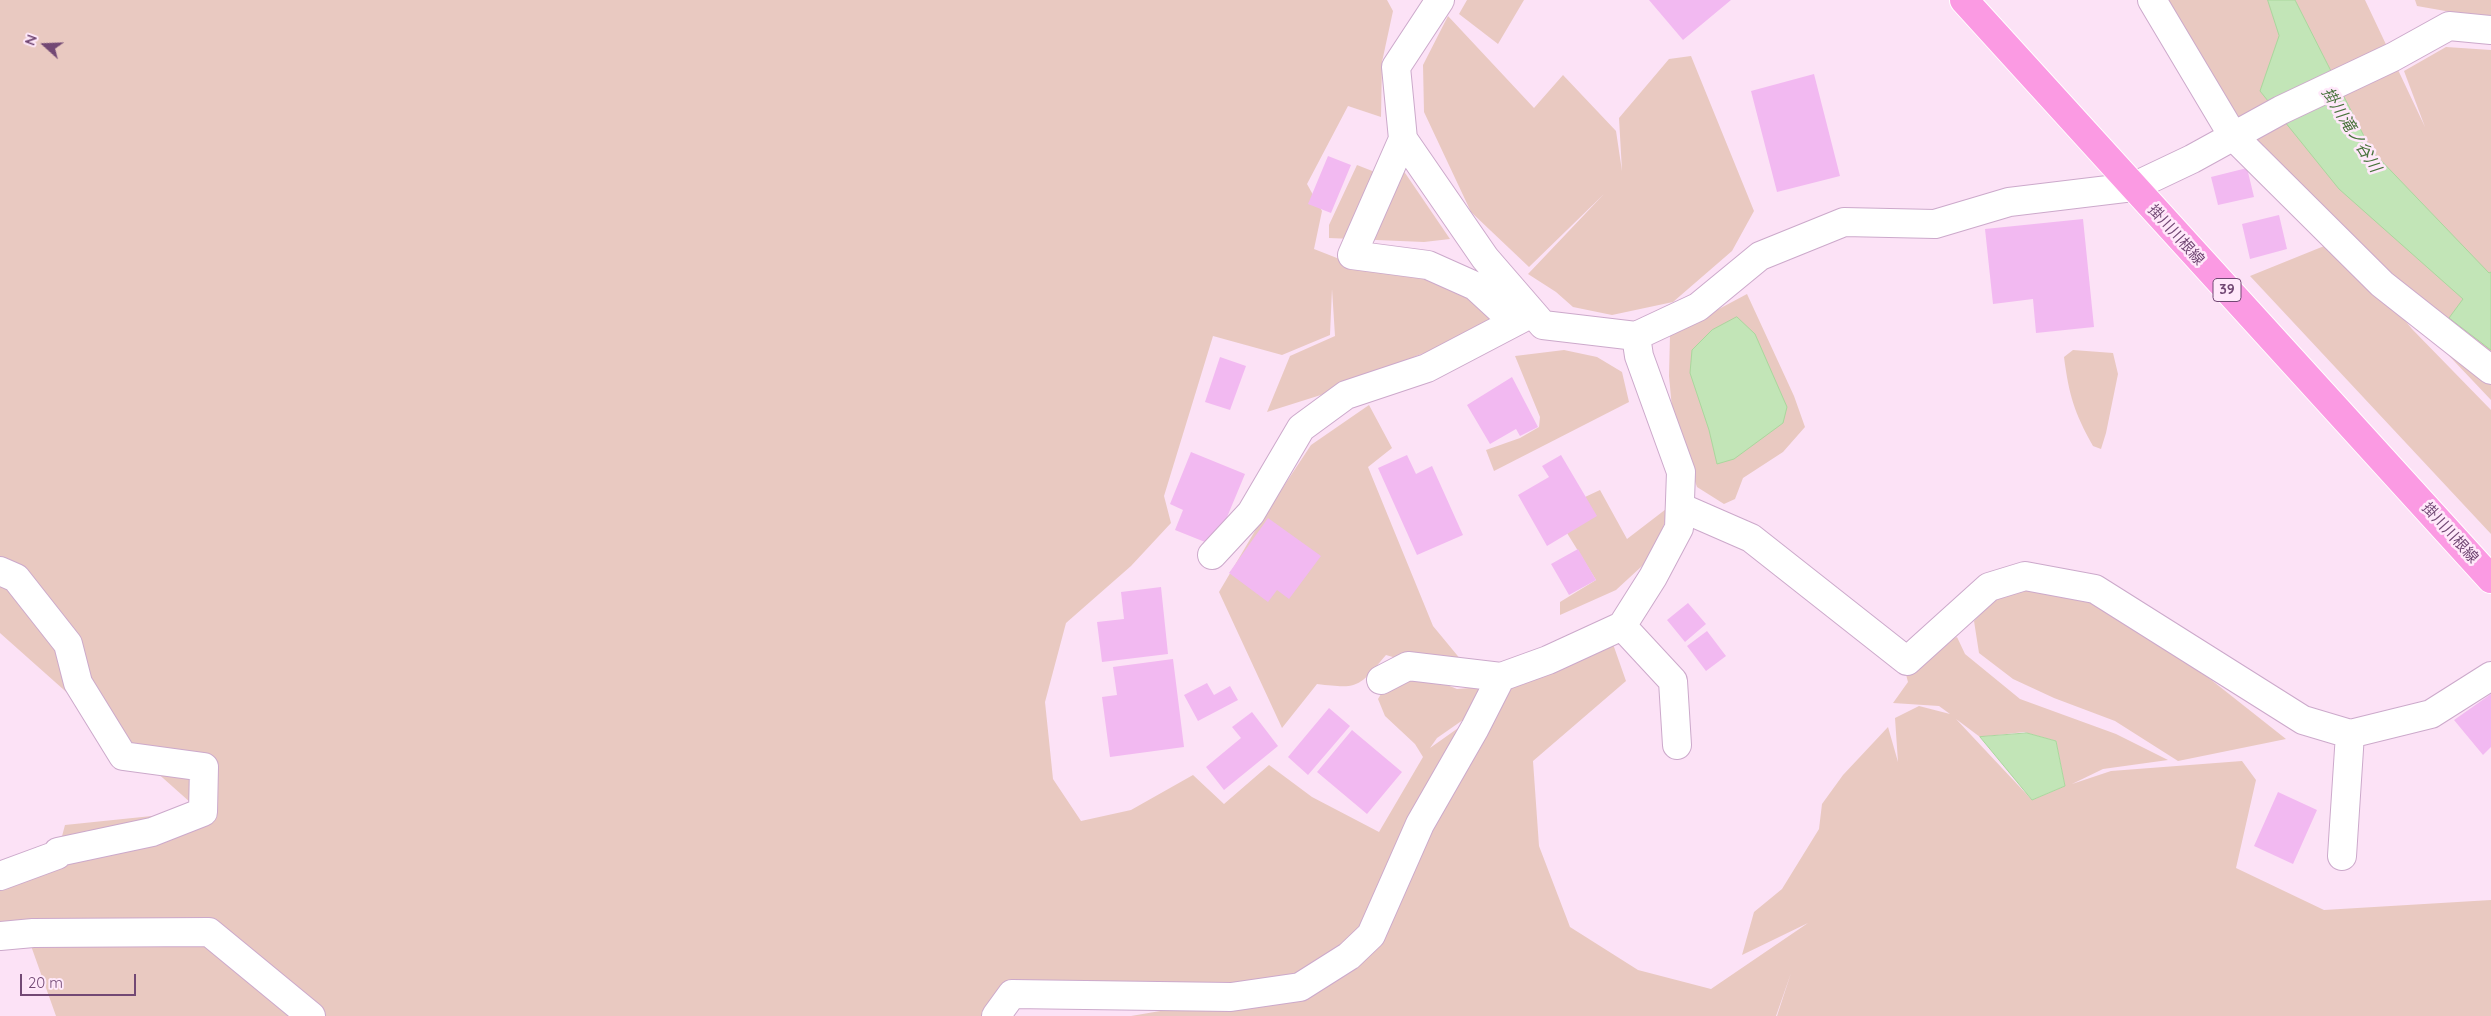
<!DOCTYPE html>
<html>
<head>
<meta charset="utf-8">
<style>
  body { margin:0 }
  #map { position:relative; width:2491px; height:1016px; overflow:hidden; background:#fce2f6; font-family:Quicksand,sans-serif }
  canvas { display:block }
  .north { position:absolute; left:20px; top:20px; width:50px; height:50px; -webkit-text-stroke:4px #ffe8fa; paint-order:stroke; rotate:290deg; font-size:14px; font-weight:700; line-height:20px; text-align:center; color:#724874 }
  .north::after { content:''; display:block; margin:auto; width:18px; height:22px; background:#724874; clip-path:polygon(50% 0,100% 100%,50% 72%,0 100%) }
  .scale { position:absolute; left:20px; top:974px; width:116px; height:22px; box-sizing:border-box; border:2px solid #724874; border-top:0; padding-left:6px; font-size:15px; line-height:18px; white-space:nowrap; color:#724874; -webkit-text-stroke:4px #ffe8fa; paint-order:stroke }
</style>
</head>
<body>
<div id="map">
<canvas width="2491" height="1016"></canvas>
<div class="north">N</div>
<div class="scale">20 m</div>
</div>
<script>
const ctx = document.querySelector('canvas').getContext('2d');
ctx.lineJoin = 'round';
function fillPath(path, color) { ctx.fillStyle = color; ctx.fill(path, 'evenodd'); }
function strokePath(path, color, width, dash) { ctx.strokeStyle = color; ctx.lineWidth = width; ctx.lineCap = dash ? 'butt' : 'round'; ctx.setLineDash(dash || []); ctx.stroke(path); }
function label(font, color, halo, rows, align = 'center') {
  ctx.font = font + ' Quicksand,"Noto Sans JP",sans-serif'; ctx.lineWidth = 5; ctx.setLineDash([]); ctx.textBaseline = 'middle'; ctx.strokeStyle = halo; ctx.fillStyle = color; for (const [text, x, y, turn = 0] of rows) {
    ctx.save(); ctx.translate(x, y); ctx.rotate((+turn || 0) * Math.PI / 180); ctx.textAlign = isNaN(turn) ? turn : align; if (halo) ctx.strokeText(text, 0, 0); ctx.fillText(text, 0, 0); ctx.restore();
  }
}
const green = new Path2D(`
  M 0,0 L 1387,0 L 1393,11 L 1382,62 L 1381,117 L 1348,106 L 1307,184 L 1322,211 L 1314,249 L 1342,260 L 1402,254 L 1493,313 L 1495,328 L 1461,350 L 1421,354 L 1324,394 L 1267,412 L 1290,356 L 1335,336 L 1332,289 L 1330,335 L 1282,355 L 1213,336 L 1164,496 L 1171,523 L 1131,566 L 1066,623 L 1045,702 L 1053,779 L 1081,821 L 1131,810 L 1193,775 L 1224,804 L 1269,765 L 1312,797 L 1379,832 L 1423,757 L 1415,744 L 1385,716 L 1378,699 L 1394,672 L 1432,679 L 1457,689 L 1496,686 L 1607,627 L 1626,681 L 1533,761 L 1539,846 L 1570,927 L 1638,970 L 1711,989 L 1808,923 L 1742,955 L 1754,912 L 1782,889 L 1819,829 L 1822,804 L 1843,775 L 1888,727 L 1898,762 L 1895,718 L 1919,706 L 1950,714 L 1939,706 L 1893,703 L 1908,682 L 1903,663 L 1957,637 L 1965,654 L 2020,699 L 2116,734 L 2168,760 L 2103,769 L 2072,784 L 2111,771 L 2242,761 L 2256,780 L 2236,868 L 2324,910 L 2491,900 L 2491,1016 L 1777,1016 L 1791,973 L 1776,1016 L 1131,1016 L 1295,988 L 1013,994 L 996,1016 L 56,1016 L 30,943 L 0,945 L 0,876 L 57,855 L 65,825 L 200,811 L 0,633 ZM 1483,706 L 1485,709 L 1430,748 L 1437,738 ZM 1956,719 L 1980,737 L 2024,732 L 2056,741 L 2065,786 L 2032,800 Z
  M 1467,0 L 1524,0 L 1498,44 L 1459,14 Z
  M 2152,0 L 2365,0 L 2425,127 L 2404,71 L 2446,47 L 2491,50 L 2491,400 L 2346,247 L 2412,329 L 2491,410 L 2491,534 L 2250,276 L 2339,240 L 2233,136 Z
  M 2415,0 L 2491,0 L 2491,19 L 2417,6 Z
  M 1448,16 L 1534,108 L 1563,75 L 1616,131 L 1622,171 L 1619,118 L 1669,59 L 1691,56 L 1754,211 L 1732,251 L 1673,302 L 1612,315 L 1573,307 L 1556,292 L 1528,274 L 1604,194 L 1529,267 L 1471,212 L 1424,112 L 1423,65 Z
  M 1357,165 L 1385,176 L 1401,167 L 1450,239 L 1424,242 L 1329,238 L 1329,225 Z
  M 1747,294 L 1794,396 L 1805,427 L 1783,452 L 1743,478 L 1735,499 L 1724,504 L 1697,487 L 1673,419 L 1669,376 L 1670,335 Z
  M 1564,350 L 1597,357 L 1622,372 L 1629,402 L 1494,471 L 1486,450 L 1520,438 L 1539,427 L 1540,417 L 1515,356 Z
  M 2073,350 L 2113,353 L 2118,374 L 2106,433 L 2101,449 L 2093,446 C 2074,412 2069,395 2064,357 Z
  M 1369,405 L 1392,448 L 1368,467 L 1433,626 L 1471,672 L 1410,662 L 1386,655 C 1358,688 1359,689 1317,684 L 1282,728 L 1219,592 L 1262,519 L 1311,445 Z
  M 1600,490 L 1627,539 L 1670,506 L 1654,555 L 1616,590 L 1560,615 L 1560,602 L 1596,580 L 1567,533 L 1585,497 Z
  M 2056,584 L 2162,641 L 2286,739 L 2178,761 L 2115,721 L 2054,698 L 2013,679 L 1979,653 L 1974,621 L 2001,592 Z`);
const water = new Path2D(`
  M 2268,0 L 2295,0 L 2371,150 L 2489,273 L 2491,272 L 2491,350 L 2449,318 L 2463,299 L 2339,189 L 2260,91 L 2279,36 Z
  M 1737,317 L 1755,334 L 1787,407 L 1783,423 L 1734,459 L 1717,464 L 1709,430 L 1690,373 L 1692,350 L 1712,330 Z
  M 2027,733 L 2056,741 L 2065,786 L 2032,800 L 1980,737 Z`);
const building = new Path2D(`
  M 1649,0 L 1731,0 L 1683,40 Z
  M 1814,74 L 1840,176 L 1777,192 L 1751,91 Z
  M 1328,156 L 1351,165 L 1331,213 L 1308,204 Z
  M 2247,168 L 2254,197 L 2218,205 L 2211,177 Z
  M 2279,215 L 2287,249 L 2250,259 L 2242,224 Z
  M 2083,219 L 2094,327 L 2036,333 L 2033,299 L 1993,304 L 1985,229 Z
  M 1220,357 L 1246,366 L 1230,410 L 1205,402 Z
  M 1512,377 L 1538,427 L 1520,436 L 1516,429 L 1490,444 L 1467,405 Z
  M 1191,452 L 1245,474 L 1215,546 L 1175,530 L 1183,510 L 1170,504 Z
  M 1407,455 L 1416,474 L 1432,466 L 1463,535 L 1417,555 L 1378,468 Z
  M 1561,455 L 1597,516 L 1547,546 L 1518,495 L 1549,477 L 1542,466 Z
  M 1268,518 L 1321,556 L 1289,599 L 1277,590 L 1268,602 L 1229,573 Z
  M 1578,549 L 1596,580 L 1569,595 L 1551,564 Z
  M 1161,587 L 1168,654 L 1102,662 L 1097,622 L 1124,619 L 1121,592 Z
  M 1688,603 L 1706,624 L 1685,642 L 1667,620 Z
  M 1707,631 L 1726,656 L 1706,671 L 1687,646 Z
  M 1173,659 L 1184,747 L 1110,757 L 1102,697 L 1117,695 L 1113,667 Z
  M 1207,683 L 1214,695 L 1230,686 L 1238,700 L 1198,721 L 1184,695 Z
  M 2491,694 L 2491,747 L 2483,755 L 2454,720 Z
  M 1329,708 L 1350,726 L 1308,775 L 1288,757 Z
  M 1252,712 L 1278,746 L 1224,790 L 1206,767 L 1241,738 L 1232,727 Z
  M 1352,730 L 1402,772 L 1367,814 L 1317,772 Z
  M 2278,792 L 2317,810 L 2293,864 L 2254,846 Z`);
const minor = new Path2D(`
  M 1440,0 L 1396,67 L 1403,139 L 1485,258 L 1543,325 L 1636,336
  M 2152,0 L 2233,136 L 2382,284 L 2491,370
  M 1403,139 L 1352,255 L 1428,265 L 1475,286 L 1514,322
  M 1680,507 L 1751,538 L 1907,661 L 1989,587 L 2025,576 L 2095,589 L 2303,720 L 2350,734 L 2431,714 L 2491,676
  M 1212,555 L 1251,513 L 1301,428 L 1346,395 L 1427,368 L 1532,313
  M 0,571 L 16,578 L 68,644 L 78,683 L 123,756 L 204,767 L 203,812 L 152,832 L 58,852 L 57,855 L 0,876
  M 1622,626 L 1673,681 L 1677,745
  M 1381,680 L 1408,666 L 1501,677
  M 2342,856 L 2350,734
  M 0,936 L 33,933 L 209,932 L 311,1016
  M 996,1016 L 1012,994 L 1231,997 L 1300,987 L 1349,956 L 1371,935 L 1420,824 L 1475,728 L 1501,677 L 1548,660 L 1622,626 L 1653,577 L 1679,528 L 1681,472 L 1639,356 L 1636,336 L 1698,307 L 1760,256 L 1844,222 L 1935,224 L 2009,202 L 2133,187 L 2192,159 L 2281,110 L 2393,57 L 2449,26 L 2491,30`);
const major = new Path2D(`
  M 1964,0 L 2491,579`);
const shields = [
  [2227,290,28]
];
const shieldNames = [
  ["39",2227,290]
];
const streetNames = [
  ["掛川川根線",2176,235,48],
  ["掛川川根線",2450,533,48]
];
const waterNames = [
  ["掛川滝ノ谷川",2351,130,58]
];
fillPath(green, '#e9c9c1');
fillPath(water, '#c2e5b7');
strokePath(water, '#aad79d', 1);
fillPath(building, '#f2b9f1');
strokePath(minor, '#cca9cb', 30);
strokePath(major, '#fff', 30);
strokePath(minor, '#fff', 28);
strokePath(major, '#fb9ae3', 28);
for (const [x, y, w] of shields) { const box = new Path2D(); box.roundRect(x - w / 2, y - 11.5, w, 23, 4); ctx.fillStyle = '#ffe8fa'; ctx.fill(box); strokePath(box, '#724874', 1); }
label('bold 14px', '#724874', null, shieldNames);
label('15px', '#724874', '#ffe8fa', streetNames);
label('italic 16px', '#46723a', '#ffe8fa', waterNames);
</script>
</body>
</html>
